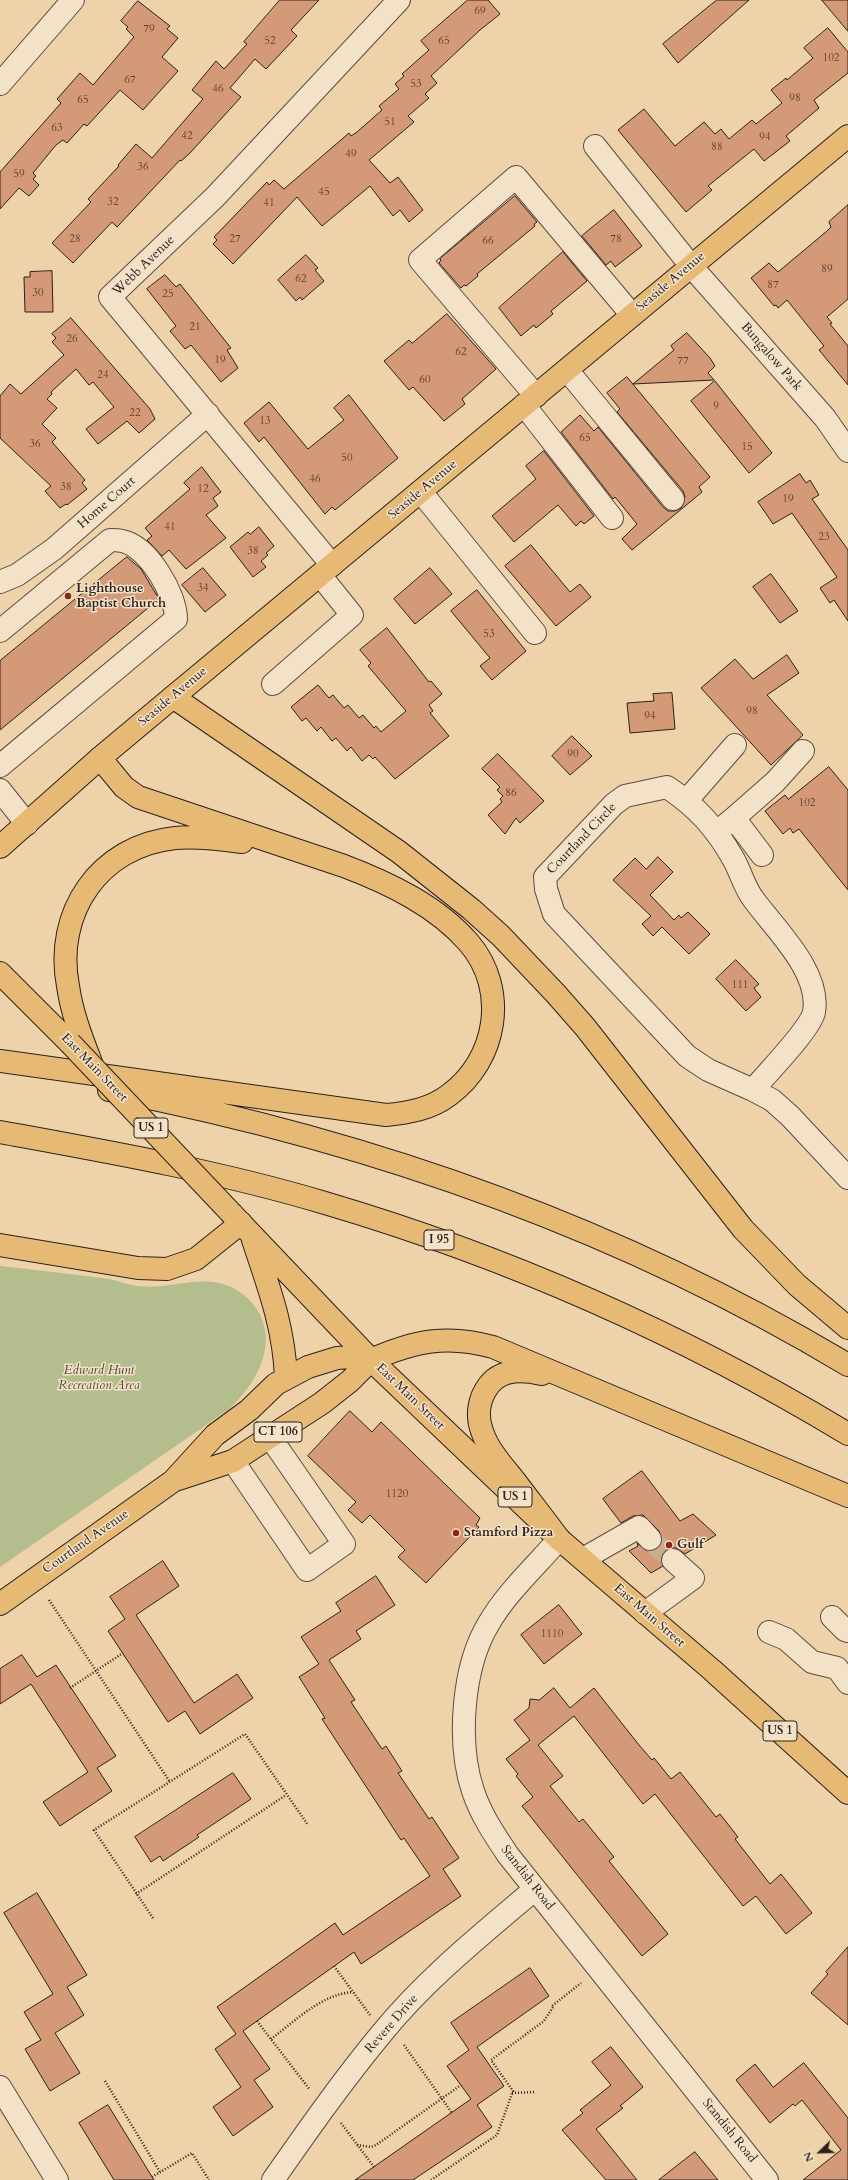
<!DOCTYPE html>
<html>
<head>
<meta charset="utf-8">
<style>
  body { margin:0 }
  #map { position:relative; width:848px; height:2180px; overflow:hidden; background:#edd2aa; font-family:Cardo,serif }
  canvas { display:block }
  .north { position:absolute; left:800px; top:2132px; width:40px; height:40px; -webkit-text-stroke:3px #f3e2c8; paint-order:stroke; rotate:247deg; font-size:11px; font-weight:700; line-height:16px; text-align:center; color:#2d201c }
  .north::after { content:''; display:block; margin:auto; width:14px; height:18px; background:#2d201c; clip-path:polygon(50% 0,100% 100%,50% 72%,0 100%) }
</style>
</head>
<body>
<div id="map">
<canvas width="848" height="2180"></canvas>
<div class="north">N</div>
</div>
<script>
const ctx = document.querySelector('canvas').getContext('2d');
ctx.lineJoin = 'round';
function fillPath(path, color) { ctx.fillStyle = color; ctx.fill(path, 'evenodd'); }
function strokePath(path, color, width, dash) { ctx.strokeStyle = color; ctx.lineWidth = width; ctx.lineCap = dash ? 'butt' : 'round'; ctx.setLineDash(dash || []); ctx.stroke(path); }
function label(font, color, halo, rows, align = 'center') {
  ctx.font = font + ' Cardo,serif'; ctx.lineWidth = 3; ctx.setLineDash([]); ctx.textBaseline = 'middle'; ctx.strokeStyle = halo; ctx.fillStyle = color; for (const [text, x, y, turn = 0] of rows) {
    ctx.save(); ctx.translate(x, y); ctx.rotate((+turn || 0) * Math.PI / 180); ctx.textAlign = isNaN(turn) ? turn : align; if (halo) ctx.strokeText(text, 0, 0); ctx.fillText(text, 0, 0); ctx.restore();
  }
}
const green = new Path2D(`
  M 0,1266 C 36,1270 73,1274 109,1279 C 119,1281 128,1285 138,1286 C 169,1290 199,1274 229,1286 C 241,1291 251,1300 258,1311 C 279,1347 254,1386 228,1410 L 0,1567 Z`);
const building = new Path2D(`
  M 280,0 L 319,0 L 291,30 L 297,36 L 266,69 L 255,59 L 230,88 L 241,97 L 190,153 L 181,161 L 180,160 L 117,227 L 112,222 L 73,263 L 52,243 L 91,202 L 88,199 L 119,166 L 118,165 L 136,144 L 152,158 L 203,99 L 192,90 L 216,61 L 224,69 L 247,44 L 244,42 Z
  M 468,0 L 488,0 L 500,14 L 480,30 L 431,76 L 437,83 L 425,94 L 429,98 L 408,116 L 414,122 L 369,160 L 390,183 L 398,177 L 423,210 L 409,222 L 400,210 L 393,216 L 370,186 L 322,226 L 297,197 L 233,264 L 213,244 L 217,240 L 214,237 L 267,182 L 269,185 L 274,180 L 284,189 L 349,133 L 351,136 L 357,132 L 382,110 L 379,106 L 399,89 L 395,84 L 404,76 L 402,74 L 429,50 L 421,41 Z
  M 717,0 L 749,0 L 678,63 L 663,44 Z
  M 822,0 L 848,0 L 848,31 Z
  M 138,1 L 170,26 L 167,29 L 178,38 L 162,57 L 178,71 L 143,110 L 120,90 L 87,126 L 84,124 L 67,143 L 63,140 L 56,145 L 33,173 L 36,176 L 33,179 L 39,185 L 29,196 L 19,188 L 0,209 L 0,172 L 61,103 L 57,99 L 80,73 L 93,85 L 134,37 L 126,29 L 128,27 L 121,21 Z
  M 828,28 L 848,52 L 848,73 L 814,100 L 819,108 L 786,136 L 790,141 L 764,161 L 754,149 L 708,186 L 712,190 L 686,212 L 618,130 L 644,109 L 675,146 L 704,122 L 715,134 L 721,129 L 729,139 L 752,120 L 756,124 L 782,103 L 771,90 L 786,78 L 787,80 L 813,58 L 804,48 Z
  M 515,196 L 537,222 L 534,224 L 535,226 L 477,274 L 478,276 L 466,286 L 464,285 L 461,288 L 439,263 L 441,260 L 440,259 Z
  M 848,205 L 848,299 L 827,317 L 832,323 L 830,324 L 848,346 L 848,385 L 819,350 L 824,346 L 787,300 L 778,308 L 776,305 L 774,306 L 751,278 L 769,263 L 778,272 L 827,231 L 831,227 L 829,222 Z
  M 614,210 L 642,246 L 615,267 L 611,261 L 606,265 L 582,236 Z
  M 563,252 L 587,281 L 551,311 L 553,314 L 536,328 L 534,325 L 521,336 L 499,308 Z
  M 306,255 L 318,268 L 315,270 L 324,281 L 302,300 L 300,297 L 296,301 L 278,280 Z
  M 52,271 L 53,312 L 25,312 L 24,277 L 30,277 L 30,272 Z
  M 165,275 L 176,287 L 180,284 L 231,348 L 227,350 L 238,368 L 221,382 L 191,345 L 185,349 L 170,331 L 176,326 L 147,289 Z
  M 447,314 L 496,369 L 462,399 L 465,404 L 444,421 L 413,387 L 409,390 L 384,361 L 409,340 L 412,343 Z
  M 71,318 L 150,409 L 155,419 L 139,433 L 127,421 L 98,444 L 86,429 L 114,407 L 93,382 L 89,385 L 76,369 L 51,392 L 52,394 L 47,399 L 57,408 L 42,424 L 56,438 L 52,442 L 85,480 L 82,483 L 87,489 L 67,505 L 66,504 L 60,508 L 45,491 L 51,486 L 0,438 L 0,396 L 10,384 L 21,394 L 64,355 L 52,342 L 56,338 L 52,334 Z
  M 687,333 L 710,358 L 715,366 L 708,373 L 714,380 L 633,384 L 674,350 L 671,346 Z
  M 627,377 L 710,477 L 699,487 L 702,492 L 632,550 L 622,539 L 637,524 L 615,497 L 613,499 L 561,432 L 580,415 L 594,431 L 598,427 L 663,507 L 668,511 L 675,511 L 681,508 L 685,497 L 683,491 L 617,412 L 620,409 L 607,393 Z
  M 715,381 L 772,453 L 749,473 L 691,401 Z
  M 349,395 L 398,458 L 335,510 L 332,507 L 325,514 L 264,437 L 259,442 L 244,423 L 269,402 L 308,449 L 344,420 L 334,408 Z
  M 544,451 L 594,516 L 584,524 L 581,521 L 576,526 L 558,505 L 514,542 L 492,516 L 536,479 L 526,466 Z
  M 202,467 L 221,492 L 213,498 L 218,506 L 206,515 L 226,538 L 186,569 L 169,550 L 162,556 L 147,540 L 152,536 L 145,528 L 190,489 L 184,483 Z
  M 800,474 L 806,483 L 810,480 L 819,495 L 812,499 L 848,550 L 848,621 L 834,600 L 830,603 L 820,588 L 837,577 L 792,513 L 773,524 L 758,502 Z
  M 259,527 L 274,546 L 266,553 L 268,555 L 261,561 L 266,567 L 253,577 L 230,547 L 248,532 L 250,534 Z
  M 531,545 L 570,592 L 580,584 L 591,597 L 556,626 L 505,566 Z
  M 127,557 L 141,569 L 159,599 L 0,730 L 0,661 Z
  M 203,568 L 226,595 L 205,612 L 182,585 Z
  M 430,568 L 452,594 L 415,624 L 394,599 Z
  M 771,574 L 798,611 L 780,623 L 753,587 Z
  M 477,590 L 526,651 L 492,680 L 480,666 L 490,658 L 451,611 Z
  M 387,628 L 429,682 L 431,681 L 442,694 L 429,705 L 433,711 L 430,713 L 449,736 L 395,779 L 375,757 L 373,759 L 369,755 L 362,761 L 351,747 L 347,751 L 336,738 L 332,741 L 321,727 L 317,731 L 306,718 L 302,721 L 291,707 L 318,685 L 329,698 L 333,695 L 344,708 L 348,705 L 359,718 L 363,715 L 374,728 L 376,726 L 381,732 L 406,711 L 368,666 L 371,663 L 360,650 Z
  M 787,655 L 799,673 L 767,695 L 803,735 L 771,765 L 701,688 L 735,659 L 753,679 Z
  M 672,693 L 675,729 L 630,733 L 627,703 L 654,701 L 653,694 Z
  M 572,736 L 592,756 L 570,775 L 552,756 Z
  M 498,754 L 544,801 L 520,823 L 516,818 L 505,834 L 488,815 L 502,802 L 500,799 L 503,796 L 497,790 L 500,787 L 482,769 Z
  M 829,767 L 848,790 L 848,890 L 799,829 L 793,833 L 790,828 L 783,834 L 765,811 L 785,795 L 788,799 Z
  M 658,857 L 673,872 L 650,895 L 674,920 L 679,915 L 681,918 L 688,912 L 710,934 L 689,954 L 662,927 L 653,936 L 642,924 L 651,916 L 613,880 L 635,858 L 646,869 Z
  M 736,960 L 759,984 L 754,988 L 761,997 L 746,1011 L 716,979 Z
  M 350,1411 L 372,1432 L 381,1422 L 480,1518 L 476,1525 L 479,1527 L 426,1583 L 398,1557 L 405,1550 L 370,1515 L 362,1523 L 348,1510 L 356,1502 L 308,1456 Z
  M 642,1471 L 680,1521 L 693,1514 L 716,1535 L 685,1554 L 676,1548 L 669,1548 L 661,1557 L 663,1566 L 651,1573 L 629,1551 L 638,1546 L 637,1543 L 647,1551 L 658,1548 L 662,1542 L 659,1531 L 643,1515 L 633,1516 L 621,1523 L 603,1499 Z
  M 163,1561 L 179,1586 L 136,1615 L 194,1703 L 237,1674 L 253,1698 L 200,1734 L 185,1711 L 168,1722 L 108,1631 L 125,1619 L 110,1597 Z
  M 376,1576 L 395,1605 L 356,1631 L 361,1639 L 329,1660 L 355,1700 L 351,1702 L 382,1749 L 386,1746 L 402,1771 L 398,1773 L 429,1819 L 432,1817 L 459,1858 L 443,1869 L 461,1896 L 361,1964 L 354,1952 L 243,2031 L 270,2069 L 254,2080 L 273,2107 L 233,2136 L 213,2107 L 241,2087 L 215,2049 L 236,2034 L 217,2007 L 335,1923 L 343,1935 L 430,1876 L 404,1838 L 401,1840 L 322,1719 L 325,1718 L 299,1677 L 319,1664 L 301,1637 L 341,1611 L 336,1603 Z
  M 559,1605 L 582,1634 L 544,1664 L 521,1635 Z
  M 22,1655 L 37,1677 L 56,1665 L 116,1756 L 97,1768 L 112,1791 L 60,1826 L 43,1802 L 88,1772 L 31,1684 L 0,1704 L 0,1669 Z
  M 554,1688 L 570,1708 L 594,1688 L 639,1745 L 652,1760 L 654,1758 L 671,1779 L 680,1772 L 716,1817 L 720,1814 L 738,1837 L 735,1839 L 770,1884 L 781,1874 L 812,1913 L 786,1934 L 756,1896 L 743,1906 L 655,1794 L 643,1804 L 574,1716 L 538,1745 L 563,1776 L 550,1786 L 579,1822 L 583,1819 L 614,1857 L 609,1861 L 668,1934 L 642,1956 L 522,1806 L 533,1797 L 516,1776 L 518,1774 L 506,1759 L 530,1740 L 514,1720 L 529,1708 L 530,1699 L 539,1700 Z
  M 233,1773 L 251,1799 L 197,1835 L 199,1837 L 163,1861 L 160,1856 L 151,1862 L 135,1837 Z
  M 37,1893 L 87,1975 L 67,1987 L 84,2015 L 55,2033 L 80,2073 L 50,2091 L 25,2049 L 41,2040 L 24,2012 L 53,1994 L 4,1913 Z
  M 848,1947 L 848,2025 L 811,1993 L 828,1974 L 826,1972 Z
  M 530,1968 L 549,1996 L 477,2047 L 504,2086 L 477,2105 L 492,2127 L 413,2180 L 355,2180 L 471,2099 L 447,2066 L 469,2050 L 451,2023 Z
  M 611,2047 L 643,2087 L 620,2106 L 623,2108 L 596,2129 L 637,2180 L 606,2180 L 562,2130 L 583,2113 L 580,2110 L 611,2085 L 592,2062 Z
  M 804,2063 L 848,2118 L 848,2180 L 803,2180 L 841,2150 L 802,2100 L 795,2106 L 793,2104 L 770,2123 L 736,2080 L 755,2064 L 773,2087 Z
  M 108,2105 L 154,2180 L 114,2180 L 79,2123 Z
  M 695,2152 L 718,2180 L 659,2180 Z`);
const minorTunnel = new Path2D(`
  M 650,1539 L 673,1560`);
const path = new Path2D(`
  M 49,1600 L 170,1782
  M 70,1688 L 123,1653
  M 136,1894 L 286,1795
  M 153,1918 L 94,1830 L 245,1734 L 308,1825
  M 334,1966 L 370,2015
  M 257,2021 L 310,2090
  M 271,2039 C 295,2021 322,1994 353,1992
  M 404,2045 L 452,2113
  M 105,2081 L 160,2172
  M 512,2093 L 536,2092
  M 341,2123 L 374,2167
  M 357,2145 L 371,2147 L 376,2145 L 461,2085
  M 152,2177 L 192,2153 L 209,2180
  M 431,2180 L 497,2135 L 513,2091 L 491,2060 L 544,2021 L 553,2007 L 552,2006 L 581,1983`);
const minor = new Path2D(`
  M 0,84 L 73,0
  M 595,146 L 691,266 L 825,418 L 848,451
  M 567,370 L 673,499
  M 536,396 L 420,260 L 516,177 L 632,315
  M 524,405 L 612,518
  M 421,492 L 535,633
  M 332,565 L 110,297 L 215,197 L 399,0
  M 0,582 L 17,575 L 54,549 L 208,414
  M 0,631 L 110,540 C 114,540 118,540 122,541 C 148,546 176,594 176,619 L 0,766
  M 273,684 L 352,615 L 320,575
  M 667,787 C 697,807 716,828 734,860 C 741,873 745,889 754,900 C 776,930 821,972 814,1012 C 810,1030 766,1074 753,1090 L 708,1070 L 687,1056 L 554,914 L 546,889 L 545,877 L 614,804 L 625,796 Z
  M 0,790 L 27,824
  M 687,800 L 735,745
  M 734,818 L 775,782 L 803,751
  M 723,827 L 734,818 L 762,855
  M 753,1090 L 772,1100 L 790,1116 L 848,1178
  M 233,1461 L 307,1570 L 344,1544 L 270,1437
  M 559,1539 C 536,1566 507,1592 489,1623 C 462,1667 457,1743 473,1791 C 481,1815 494,1834 508,1855 L 767,2180
  M 583,1559 L 639,1527 L 650,1539
  M 645,1613 L 693,1578 L 673,1560
  M 832,1617 L 845,1630 L 848,1631
  M 769,1632 L 786,1639 L 812,1662 L 837,1668 L 848,1683
  M 0,2087 L 57,2180
  M 273,2180 C 308,2130 343,2080 382,2033 C 426,1979 481,1935 534,1890`);
const major = new Path2D(`
  M 0,847 L 100,758 L 173,697 L 848,136
  M 0,973 L 70,1043
  M 232,1214 L 371,1360 L 559,1539 L 712,1670 L 848,1793
  M 253,1240 C 269,1288 284,1327 286,1378
  M 175,1480 L 233,1461 L 322,1403 L 350,1381 L 371,1360
  M 0,1604 L 173,1481 L 215,1435 L 249,1410 L 276,1384 L 308,1367 L 337,1358 L 351,1357 L 371,1360`);
const highway = new Path2D(`
  M 173,697 L 399,852 L 471,909 L 501,936 L 556,994 L 585,1027 L 743,1229 L 797,1285 L 848,1328
  M 0,1061 L 386,1115 C 408,1113 431,1109 449,1095 C 497,1060 509,990 469,943 C 437,906 389,883 344,866 L 138,797 L 124,787 L 100,758
  M 92,1065 C 82,1039 72,1014 68,986 C 54,913 99,846 175,838 C 197,836 220,839 242,842
  M 109,1090 C 368,1140 621,1229 848,1365
  M 0,1132 C 109,1152 218,1171 325,1203 C 508,1257 684,1335 848,1434
  M 0,1245 L 138,1268 L 167,1269 L 196,1259 L 241,1223
  M 371,1360 C 414,1341 447,1334 493,1347 L 848,1496
  M 542,1374 C 524,1370 502,1368 489,1385 C 479,1398 476,1415 482,1431 C 488,1450 503,1466 515,1481 C 530,1501 545,1520 559,1539`);
const majorBridge = new Path2D(`
  M 70,1043 L 232,1214`);
const markers = [
  [68,596,4,"#8f2418"],
  [456,1533,4,"#8f2418"],
  [669,1545,4,"#8f2418"]
];
const numberNames = [
  ["69",480,11],
  ["79",149,29],
  ["52",270,41],
  ["65",444,41],
  ["102",831,58],
  ["67",130,80],
  ["53",416,84],
  ["46",218,89],
  ["98",795,98],
  ["65",83,100],
  ["51",390,122],
  ["63",57,128],
  ["42",187,136],
  ["94",765,137],
  ["88",717,147],
  ["49",351,154],
  ["36",143,167],
  ["59",19,174],
  ["45",324,192],
  ["32",113,202],
  ["41",269,203],
  ["28",75,239],
  ["27",235,239],
  ["78",616,239],
  ["66",488,241],
  ["89",827,269],
  ["62",301,279],
  ["87",773,285],
  ["30",38,293],
  ["25",168,294],
  ["21",195,327],
  ["26",72,339],
  ["62",461,352],
  ["19",220,360],
  ["77",683,361],
  ["24",103,375],
  ["60",425,380],
  ["9",716,406],
  ["22",135,413],
  ["13",265,421],
  ["65",585,438],
  ["36",35,444],
  ["15",747,447],
  ["50",347,458],
  ["46",315,479],
  ["38",66,487],
  ["12",203,489],
  ["19",788,499],
  ["41",170,527],
  ["23",824,537],
  ["38",253,551],
  ["34",203,588],
  ["53",489,634],
  ["98",752,711],
  ["94",650,716],
  ["90",573,754],
  ["86",511,793],
  ["102",807,803],
  ["111",740,985],
  ["1120",397,1494],
  ["1110",552,1634]
];
const shields = [
  [151,1128,34],
  [439,1240,30],
  [278,1432,48],
  [515,1497,34],
  [780,1731,34]
];
const shieldNames = [
  ["US 1",151,1128],
  ["I 95",439,1240],
  ["CT 106",278,1432],
  ["US 1",515,1497],
  ["US 1",780,1731]
];
const streetNames = [
  ["Webb Avenue",144,266,-44],
  ["Seaside Avenue",671,282,-40],
  ["Bungalow Park",771,357,49],
  ["Seaside Avenue",423,490,-40],
  ["Home Court",107,503,-41],
  ["Seaside Avenue",173,697,-40],
  ["Courtland Circle",582,839,-46],
  ["East Main Street",94,1068,46],
  ["East Main Street",410,1397,44],
  ["Courtland Avenue",86,1542,-35],
  ["East Main Street",649,1616,41],
  ["Standish Road",527,1878,52],
  ["Revere Drive",392,2024,-49],
  ["Standish Road",729,2131,51]
];
const poiNames = [
  ["Lighthouse",76,589],
  ["Baptist Church",76,604],
  ["Stamford Pizza",464,1533],
  ["Gulf",677,1545]
];
const parkNames = [
  ["Edward Hunt",99,1371],
  ["Recreation Area",99,1386]
];
fillPath(green, '#b3bd8d');
fillPath(building, '#d49976');
strokePath(building, '#2d201c', 1);
strokePath(minorTunnel, '#c7ae8e', 22, [22, 11]);
strokePath(minor, '#5d4c40', 24);
strokePath(major, '#2d201c', 24);
strokePath(highway, '#2d201c', 24);
strokePath(path, '#2d201c', 2.5, [1, 2]);
strokePath(minor, '#f3e2c8', 22);
strokePath(major, '#e6b975', 22);
strokePath(highway, '#e6b975', 22);
strokePath(majorBridge, '#2d201c', 24, []);
strokePath(majorBridge, '#e6b975', 22);
for (const [x, y, r, color] of markers) { const dot = new Path2D(); dot.arc(x, y, r, 0, 2 * Math.PI); ctx.fillStyle = color; ctx.fill(dot); strokePath(dot, '#f3e2c8', 1.5); }
label('11px', '#573e32', null, numberNames);
for (const [x, y, w] of shields) { const box = new Path2D(); box.roundRect(x - w / 2, y - 10, w, 20, 3); ctx.fillStyle = '#f3e2c8'; ctx.fill(box); strokePath(box, '#2d201c', 1); }
label('bold 12px', '#2d201c', null, shieldNames);
label('13px', '#2d201c', '#f3e2c8', streetNames);
label('bold 13px', '#2d201c', '#f3e2c8', poiNames, 'left');
label('italic 13px', '#4e4738', '#f3e2c8', parkNames);
</script>
</body>
</html>
